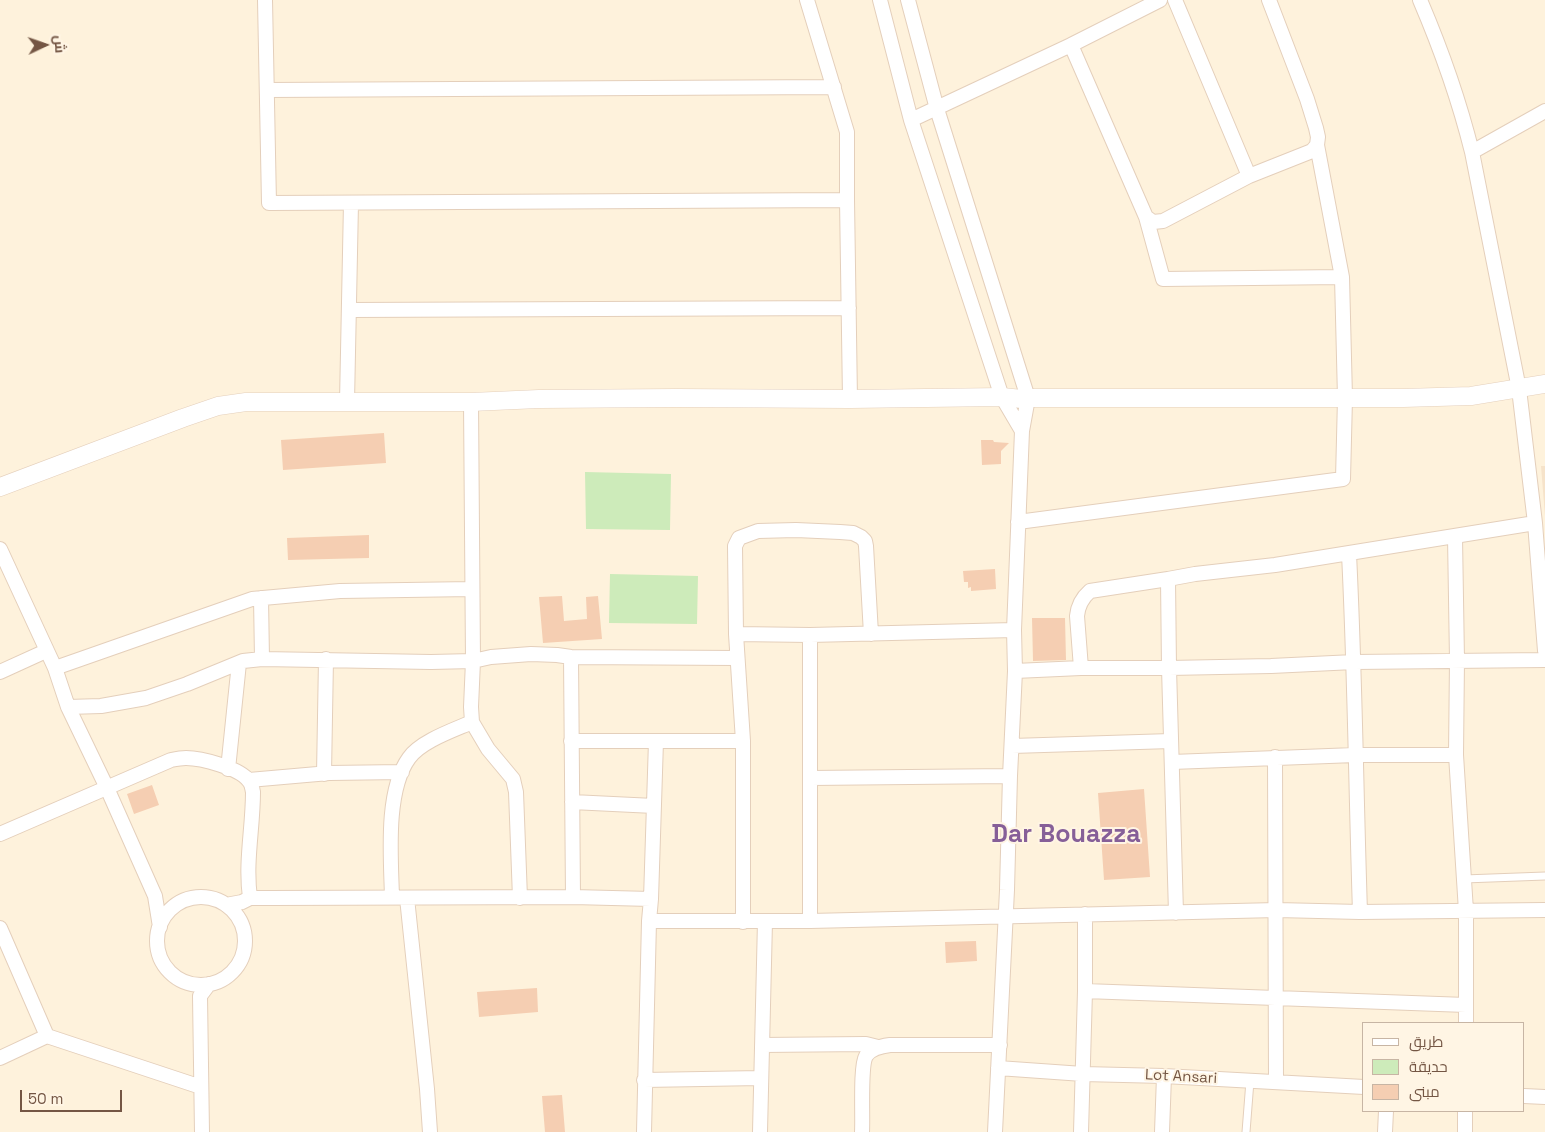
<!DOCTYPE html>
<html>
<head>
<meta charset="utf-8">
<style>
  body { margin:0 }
  #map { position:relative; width:1545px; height:1132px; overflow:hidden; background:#fef2dc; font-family:"Space Grotesk",Cairo,sans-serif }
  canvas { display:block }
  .legend { position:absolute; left:1362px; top:1022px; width:162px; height:90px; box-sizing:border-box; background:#fff5e4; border:1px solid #c7b5a4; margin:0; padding:6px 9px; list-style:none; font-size:15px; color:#745644 }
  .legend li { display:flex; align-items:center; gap:10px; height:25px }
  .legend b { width:25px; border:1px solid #c7b5a4 }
  .north { position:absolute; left:20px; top:20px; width:50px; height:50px; -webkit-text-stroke:4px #fff5e4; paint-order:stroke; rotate:87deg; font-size:14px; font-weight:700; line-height:20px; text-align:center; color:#745644 }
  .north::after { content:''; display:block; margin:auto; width:18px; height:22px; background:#745644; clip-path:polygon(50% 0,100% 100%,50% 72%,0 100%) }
  .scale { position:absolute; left:20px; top:1090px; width:102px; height:22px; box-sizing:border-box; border:2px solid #745644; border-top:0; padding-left:6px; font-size:15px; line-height:18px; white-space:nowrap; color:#745644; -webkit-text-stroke:4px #fff5e4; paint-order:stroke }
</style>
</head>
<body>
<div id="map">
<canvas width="1545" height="1132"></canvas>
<ul class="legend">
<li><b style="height:6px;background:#fff"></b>طريق</li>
<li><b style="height:14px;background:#cdebba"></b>حديقة</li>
<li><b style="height:14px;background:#f5ceb2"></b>مبنى</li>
</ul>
<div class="north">ش</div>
<div class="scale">50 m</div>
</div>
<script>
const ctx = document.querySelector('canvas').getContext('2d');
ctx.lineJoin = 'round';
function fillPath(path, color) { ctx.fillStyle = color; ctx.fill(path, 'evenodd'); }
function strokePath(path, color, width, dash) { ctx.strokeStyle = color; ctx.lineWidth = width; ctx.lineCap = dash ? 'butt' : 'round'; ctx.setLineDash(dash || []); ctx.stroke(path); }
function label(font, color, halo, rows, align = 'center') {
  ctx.font = font + ' "Space Grotesk",sans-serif'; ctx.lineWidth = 4; ctx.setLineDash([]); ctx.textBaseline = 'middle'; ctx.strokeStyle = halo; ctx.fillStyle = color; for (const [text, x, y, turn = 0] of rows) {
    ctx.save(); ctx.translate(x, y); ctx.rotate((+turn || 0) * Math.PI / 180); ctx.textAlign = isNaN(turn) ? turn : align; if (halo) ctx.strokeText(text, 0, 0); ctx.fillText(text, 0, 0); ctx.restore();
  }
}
const residential = new Path2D(`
  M 1541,466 L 1545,466 L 1545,516 Z`);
const green = new Path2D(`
  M 585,472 L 671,474 L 670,530 L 586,529 Z
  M 610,574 L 698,576 L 697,624 L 609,623 Z`);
const building = new Path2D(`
  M 384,433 L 386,463 L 283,470 L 281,440 Z
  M 981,440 L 993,440 L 994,442 L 1009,443 L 1001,451 L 1001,464 L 982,465 Z
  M 369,535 L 369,558 L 288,560 L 287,538 Z
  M 995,569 L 996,589 L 971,591 L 971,587 L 968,588 L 968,582 L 964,582 L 963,571 Z
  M 562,596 L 564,621 L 587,619 L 586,597 L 598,596 L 602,639 L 543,643 L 539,597 Z
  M 1032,618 L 1065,618 L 1066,660 L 1033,661 Z
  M 152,785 L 159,805 L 134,814 L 127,794 Z
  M 1144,789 L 1150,877 L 1104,880 L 1098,793 Z
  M 976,941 L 977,961 L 946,963 L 945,942 Z
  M 537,988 L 538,1012 L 479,1017 L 477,992 Z
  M 562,1095 L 565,1132 L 545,1132 L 542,1096 Z`);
const service = new Path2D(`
  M 1464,879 L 1545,876
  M 1246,1132 L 1250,1081`);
const minor = new Path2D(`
  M 265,0 L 269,203 L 847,200
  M 807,0 L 847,132 L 847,200 L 850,399
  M 880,0 L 911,120 L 1002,397 L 1022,431
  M 908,0 L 937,109 L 1028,398 L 1022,431 L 1014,630 L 1015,671 L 1010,776 L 1007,890 L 995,1132
  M 1175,0 L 1249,176
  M 1420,0 C 1441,49 1459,100 1472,152 L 1519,389 L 1535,523 L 1545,651
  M 1071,45 L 1146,217 L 1153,222 L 1163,221 L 1249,176 L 1312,151 L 1317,145 L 1318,137 L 1316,128 L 1307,99 L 1269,0
  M 267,90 L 834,87
  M 911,120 L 1071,45 L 1160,0
  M 1472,152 L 1545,111
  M 1146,217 L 1163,279 L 1342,277
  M 349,310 L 849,308
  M 347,402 L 351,203
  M 471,402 L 473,661 L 471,707 L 472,722 L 488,749 L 513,779 L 516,792 L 520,898
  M 1018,522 L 1343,479 L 1345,398 L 1342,277 L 1317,145
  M 1455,537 L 1457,660 L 1456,755 L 1466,911 L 1466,1023
  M 0,549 L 55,668 L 68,707 L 107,788 L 155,896 L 160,927
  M 1349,554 C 1355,673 1356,792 1360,912
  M 261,598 L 262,659
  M 736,634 L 810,635 L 1014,630
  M 810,635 L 810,921
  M 571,657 L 573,897
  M 55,668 L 252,599 L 340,591 L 472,589
  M 1081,668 L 1077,616 C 1078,605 1082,598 1090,591 L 1168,579
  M 1015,671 L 1081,668 L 1169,668 L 1271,666 L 1354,662 L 1545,660
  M 0,672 L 46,651
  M 68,707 L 101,706 L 146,698 L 187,684 L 243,661 L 262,659 L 431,662 L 473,661 L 491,657 L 531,654 L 557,655 L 571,657 L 737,658
  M 571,741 L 743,741
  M 1012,746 L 1171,741
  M 1275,757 L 1276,1082
  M 1172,762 L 1355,755 L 1456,755
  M 228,769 L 239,663
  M 324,774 L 326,659
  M 810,778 L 1010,776
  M 249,780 L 329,773 L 402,772
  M 572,802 L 654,806
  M 0,834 L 171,760 C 176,759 181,758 186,758 C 201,758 240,768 249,781 C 252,784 252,788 253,792 C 253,828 245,862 250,898
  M 392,897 C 391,858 385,791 409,758 C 421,741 454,730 472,722
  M157 941a44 44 0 1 1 88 0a44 44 0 1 1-88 0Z
  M 407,898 L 427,1089 L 430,1132
  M 226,905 L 242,902 L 250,898 L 269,898 L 573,897 L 651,899
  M 1176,913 L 1169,668 L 1168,579 L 1195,574 L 1275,565 L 1535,523
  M 649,921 L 810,921 L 1277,910 L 1360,912 L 1545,910
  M 743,922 L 743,741 L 736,634 L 735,546 L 739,538 L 758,531 L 796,530 L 840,532 L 853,533 L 861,537 L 865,541 L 866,546 L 871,634
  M 0,928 L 47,1036
  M 1085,991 L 1466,1005
  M 762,1045 L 866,1044 L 878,1047
  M 0,1058 L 47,1036 L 201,1087
  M 998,1068 L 1083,1074 L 1164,1076 L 1364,1087
  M 644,1080 L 761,1078
  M 1524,1096 L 1545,1097
  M 202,1132 L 200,996 L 209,984
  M 644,1132 L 649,921 L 651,899 L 656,741
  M 760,1132 L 765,921
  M 862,1132 C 863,1117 860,1066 866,1056 C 871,1048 882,1046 890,1045 L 1000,1045
  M 1081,1132 L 1085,991 L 1085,914
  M 1162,1132 L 1164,1076
  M 1385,1132 L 1386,1111
  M 1465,1132 L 1465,1111`);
const tertiary = new Path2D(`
  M 0,487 L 183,418 L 218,406 L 246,402 L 471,402 L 539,399 L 676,398 L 850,399 L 1002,397 L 1022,399 L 1028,398 L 1403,398 L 1471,396 L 1545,384`);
const streetNames = [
  ["Lot Ansari",1181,1077,3]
];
const townNames = [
  ["Dar Bouazza",1066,835]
];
fillPath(residential, '#f6e3ca');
fillPath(green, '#cdebba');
fillPath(building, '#f5ceb2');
strokePath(service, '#e4cfbb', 9);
strokePath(minor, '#e4cfbb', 16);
strokePath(tertiary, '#e4cfbb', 19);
strokePath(service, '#fff', 7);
strokePath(minor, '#fff', 14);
strokePath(tertiary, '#fff', 18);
label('15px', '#745644', '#fff5e4', streetNames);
label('bold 25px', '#865f98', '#fff5e4', townNames);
</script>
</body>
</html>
